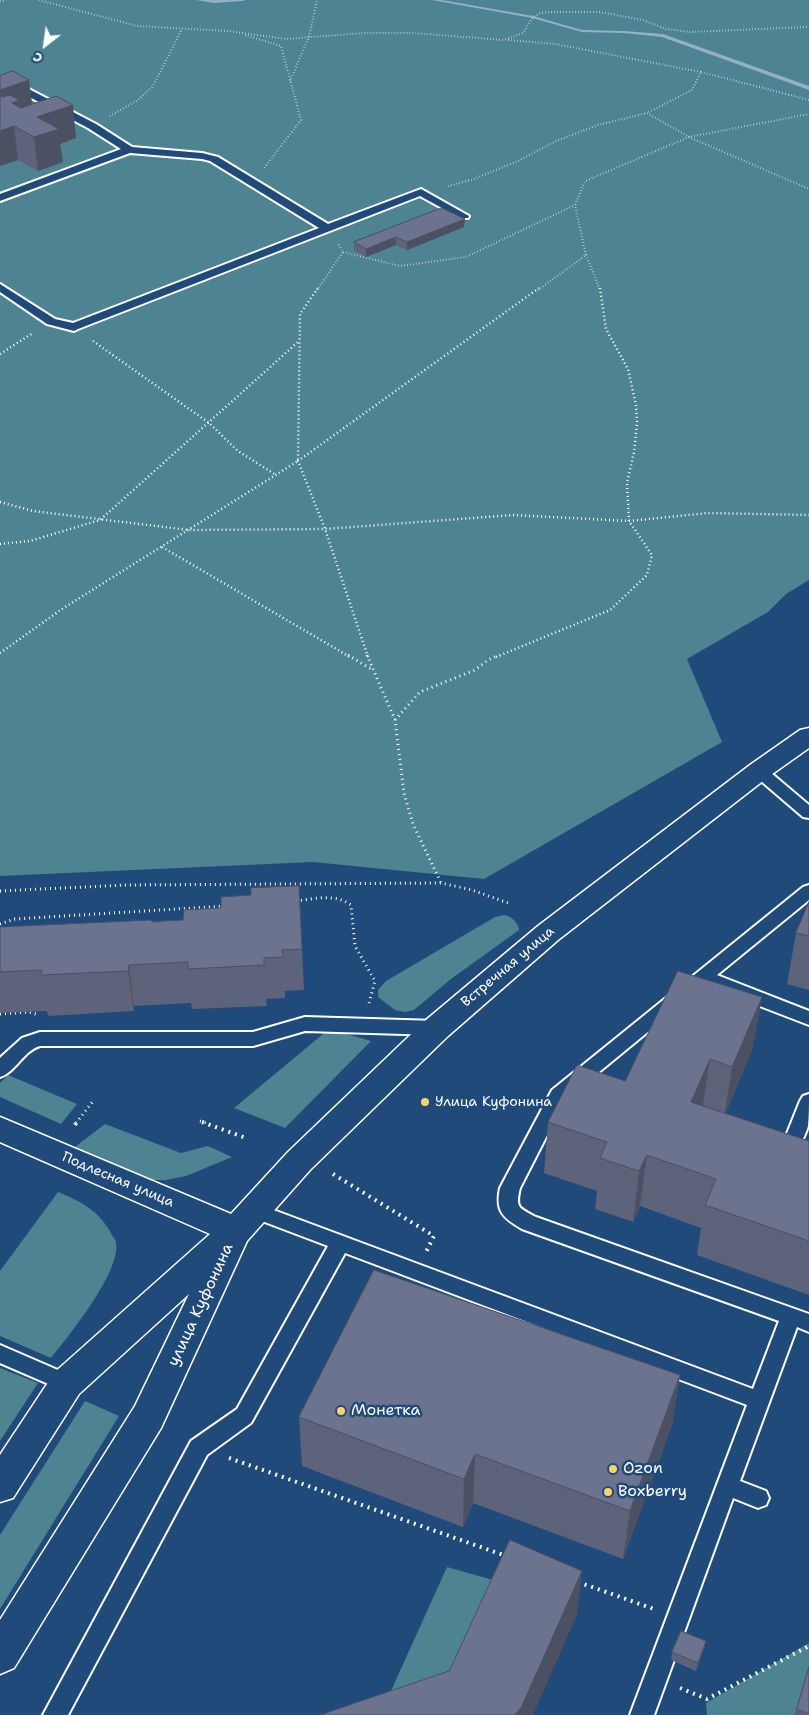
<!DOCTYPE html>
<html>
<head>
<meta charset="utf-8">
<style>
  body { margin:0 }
  #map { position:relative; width:809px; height:1715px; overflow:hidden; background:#1f4a7a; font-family:"Shantell Sans",sans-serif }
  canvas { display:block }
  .north { position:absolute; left:20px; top:20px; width:50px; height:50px; -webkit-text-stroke:4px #1f4a7a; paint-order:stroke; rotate:210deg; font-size:14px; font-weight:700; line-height:20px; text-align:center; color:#fff }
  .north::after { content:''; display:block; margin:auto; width:18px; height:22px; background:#fff; clip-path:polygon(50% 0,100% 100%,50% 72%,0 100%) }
</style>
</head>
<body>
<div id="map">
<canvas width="809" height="1715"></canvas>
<div class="north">С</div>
</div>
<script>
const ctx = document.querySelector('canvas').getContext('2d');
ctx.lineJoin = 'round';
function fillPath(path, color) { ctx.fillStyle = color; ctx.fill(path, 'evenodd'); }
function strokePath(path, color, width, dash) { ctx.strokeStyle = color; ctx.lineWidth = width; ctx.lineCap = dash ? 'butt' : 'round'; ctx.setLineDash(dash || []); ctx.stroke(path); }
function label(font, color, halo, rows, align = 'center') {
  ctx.font = font + ' "Shantell Sans",sans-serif'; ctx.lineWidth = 5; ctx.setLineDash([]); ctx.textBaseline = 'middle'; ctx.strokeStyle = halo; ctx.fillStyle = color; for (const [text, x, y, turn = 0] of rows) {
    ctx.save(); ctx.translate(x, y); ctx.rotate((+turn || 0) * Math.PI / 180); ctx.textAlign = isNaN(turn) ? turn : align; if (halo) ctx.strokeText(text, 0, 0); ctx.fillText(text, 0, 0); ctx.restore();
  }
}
const green = new Path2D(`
  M 0,0 L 809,0 L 809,580 L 786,594 L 768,612 L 687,659 L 722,742 L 484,879 L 313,862 L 0,876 Z
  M 504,915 C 511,916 519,923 519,930 L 451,979 L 414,1010 L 405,1012 L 395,1010 L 378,997 L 378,990 L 386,981 L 495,917 Z
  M 329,1029 L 371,1041 L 285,1128 L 234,1108 Z
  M 8,1075 L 77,1104 L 61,1124 L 0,1097 L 0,1083 Z
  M 105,1124 L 181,1153 L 208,1146 L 232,1157 L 186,1176 L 166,1180 L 152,1180 L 75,1147 Z
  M 58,1192 C 82,1202 98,1210 111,1233 C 112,1236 116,1240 116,1243 C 121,1271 69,1336 51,1358 L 0,1336 L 0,1271 Z
  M 0,1368 L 38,1383 L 0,1441 Z
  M 85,1401 L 119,1416 L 0,1609 L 0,1535 Z
  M 447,1567 L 507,1584 L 441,1715 L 329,1715 L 390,1693 Z
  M 809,1643 L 809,1689 L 803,1687 L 795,1715 L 707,1715 L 706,1703 Z`);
const stream = new Path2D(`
  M 196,0 L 245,0 L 243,1 L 214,3 Z
  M 432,0 L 442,0 L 533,16 L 582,30 L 624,31 L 663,34 L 809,86 L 809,90 L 662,37 L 624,33 L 582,32 L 532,18 Z`);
const pathFar3 = new Path2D(`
  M 39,0 L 137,26 L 228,31 L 286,39 L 364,33 L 413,33 L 504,40 L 523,33 L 533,17 L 540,13 L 552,12 L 600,12 L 643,20 L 666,29 L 690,32 L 809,27
  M 0,1 L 6,0
  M 245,35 L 281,46 L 301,120 L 264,168
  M 508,40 L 555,44 L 701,72 L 692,90 L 647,113
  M 701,72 L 809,100
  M 290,81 L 309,37 L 317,0
  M 110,116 L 138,100 L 153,86 L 182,29
  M 448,186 L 471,180 L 518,161 L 556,141 L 598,125 L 647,113 L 689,137 L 809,189
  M 343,252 L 400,266 L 466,257 L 575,205
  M 586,255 L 600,290
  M 317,290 L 343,252 L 338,244
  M 538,290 L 586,255 L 575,205 L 585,181 L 689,137 L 809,114`);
const pathFar2 = new Path2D(`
  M 93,341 L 209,423 L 238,451 L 276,475
  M 0,354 L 33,333
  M 0,502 L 33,511 L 189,530 L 325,529 L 513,515 L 629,521 L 708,513 L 809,515
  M 0,544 L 30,541 L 100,520 L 298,342
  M 162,547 L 350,657
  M 0,653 L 62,609 L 298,461 L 300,314 L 318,288
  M 368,657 L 325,529 L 298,461 L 539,288
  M 496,657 L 610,610 L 647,575 L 652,555 L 629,521 L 627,483 L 634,452 L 637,423 L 636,405 L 628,369 L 606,329 L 600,288`);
const pathFar1 = new Path2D(`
  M 348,655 L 371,669
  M 367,655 L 395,720 L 404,793 L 413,824 L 441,883
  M 395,720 L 420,692 L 475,670 L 488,660 L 499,655
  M 0,891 L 126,885 L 441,883 L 472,890 L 508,903
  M 296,901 C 314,899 335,893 351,905 L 355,946 L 375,981 L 369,1003
  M 0,924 L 15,919 L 225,906
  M 0,1014 L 29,1012 L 39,1015
  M 200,1121 L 206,1123
  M 76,1123 L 94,1100`);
const path = new Path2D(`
  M 202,1122 L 246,1138
  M 75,1125 L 77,1122
  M 333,1174 L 434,1236 L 426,1252
  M 229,1458 L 506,1556
  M 578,1582 L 654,1609
  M 680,1688 L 707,1699 L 809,1646`);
const lane = new Path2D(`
  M 0,85 L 25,87 L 96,124 L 132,147 L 202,153 L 218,157 L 328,224 L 421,189 L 469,216 L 468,218 L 460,218 L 420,196 L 78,329 L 74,331 L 47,324 L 0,292 L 0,284 L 55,319 L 73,323 L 319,228 L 210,161 L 202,159 L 130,153 L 0,201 L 0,194 L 121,149 L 88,128 L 20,92 L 0,91 Z
  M 759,766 L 764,767 L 809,805 L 809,818 L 803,817 L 754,775 L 751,771 L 754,767 Z
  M 809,885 L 809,900 L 717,975 L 809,1011 L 809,1025 L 705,985 L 565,1100 L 520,1188 C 515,1208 519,1208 536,1217 L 809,1314 L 809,1332 L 797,1327 L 740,1481 L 766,1491 L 769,1498 L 766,1505 L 758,1508 L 733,1498 L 654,1715 L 630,1715 L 747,1405 L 345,1253 L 251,1423 L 207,1455 L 68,1715 L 43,1715 L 191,1441 L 237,1409 L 328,1246 L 246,1215 L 243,1210 L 246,1205 L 253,1202 L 260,1205 L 753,1389 L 779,1321 L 522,1229 C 503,1218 495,1211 500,1188 L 552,1090 L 803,887 Z
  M 305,1017 L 437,1021 L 443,1023 L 446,1028 L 443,1033 L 437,1035 L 305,1031 L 253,1046 L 40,1046 C 23,1051 16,1072 0,1077 L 0,1058 L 2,1056 L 22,1038 L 40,1032 L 253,1032 Z
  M 809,1094 C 809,1104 809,1116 808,1126 C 803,1144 785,1163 809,1174 L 809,1190 L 787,1180 L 778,1163 L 780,1151 L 800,1101 L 803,1096 Z
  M 0,1345 L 74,1377 L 77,1383 L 74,1389 L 67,1392 L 0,1363 Z`);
const secondary = new Path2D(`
  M 809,728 L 809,748 L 768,777 L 558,940 L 448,1036 L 310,1170 L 247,1241 L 161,1428 L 14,1668 L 0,1674 L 0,1620 L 135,1406 L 189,1294 L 79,1394 L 13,1498 L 0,1502 L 0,1455 L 55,1372 L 210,1234 L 0,1142 L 0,1117 L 231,1214 L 288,1152 L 426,1020 L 538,926 L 750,765 L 800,730 Z`);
const wall = new Path2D(`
  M 0,76 L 29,80 L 32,104 L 76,138 L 60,144 L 63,162 L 38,171 L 18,160 L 0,166 Z
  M 465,219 L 464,227 L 407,250 L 396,245 L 366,257 L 354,250 L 354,242 Z
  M 299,886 L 304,990 L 285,991 L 285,998 L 266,999 L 267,1006 L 192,1009 L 191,1003 L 134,1006 L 134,1011 L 48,1016 L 47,1011 L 0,1013 L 0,927 L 183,920 L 221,908 L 251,895 Z
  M 809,902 L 809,990 L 787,984 L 796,933 Z
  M 753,1048 L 725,1114 L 809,1141 L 809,1295 L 697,1255 L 701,1228 L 640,1206 L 633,1222 L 595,1209 L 597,1191 L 544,1173 L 548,1122 L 625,1081 Z
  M 680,1375 L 672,1425 L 623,1559 L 473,1503 L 463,1527 L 302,1466 L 299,1417 Z
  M 706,1641 L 704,1649 L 696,1671 L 671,1660 L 672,1652 Z
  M 809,1666 L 809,1715 L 795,1715 Z`);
const shadedWall = new Path2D(`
  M 29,80 L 33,113 L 0,124 L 0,90 Z
  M 73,105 L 76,138 L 60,144 L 63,162 L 38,171 L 34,137 L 37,117 Z
  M 14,126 L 18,160 L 0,166 L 0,131 Z
  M 465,219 L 464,227 L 407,250 L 407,242 Z
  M 396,237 L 396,245 L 366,257 L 366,249 Z
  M 129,965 L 134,1006 L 134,1011 L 128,971 Z
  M 762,997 L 753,1048 L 724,1118 L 732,1067 Z
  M 710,1059 L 702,1111 L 691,1102 Z
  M 647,1155 L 640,1206 L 633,1222 L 639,1171 Z
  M 680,1375 L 672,1425 L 623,1559 L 630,1511 Z
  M 475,1454 L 473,1503 L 463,1527 L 464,1479 Z
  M 582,1571 L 577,1615 L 533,1715 L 514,1715 Z
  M 706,1641 L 704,1649 L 696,1671 L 698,1663 Z`);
const building = new Path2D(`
  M 13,71 L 29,80 L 0,90 L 0,76 Z
  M 10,95 L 19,100 L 12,103 L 21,108 L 56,96 L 73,105 L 37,117 L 59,129 L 34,137 L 14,126 L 0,131 L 0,96 L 3,97 Z
  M 442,208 L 465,219 L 407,242 L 396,237 L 366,249 L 354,242 Z
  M 299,886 L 302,949 L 282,950 L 283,957 L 264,958 L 264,965 L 188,969 L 188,962 L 129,965 L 128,971 L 41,975 L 42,970 L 0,972 L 0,927 L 151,920 L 152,922 L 183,920 L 184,910 L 221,908 L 221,897 L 251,895 L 251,888 Z
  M 809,902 L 809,936 L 796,933 Z
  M 678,971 L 762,997 L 732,1067 L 710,1059 L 691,1102 L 809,1141 L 809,1241 L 705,1205 L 716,1179 L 647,1155 L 639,1171 L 600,1158 L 607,1142 L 548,1122 L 577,1065 L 625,1081 Z
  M 374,1270 L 680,1375 L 630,1511 L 475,1454 L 464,1479 L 299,1417 Z
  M 510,1540 L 582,1571 L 521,1708 L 514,1715 L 320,1715 L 449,1671 Z
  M 681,1631 L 706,1641 L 698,1663 L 672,1652 Z
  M 809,1667 L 809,1714 L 797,1709 Z`);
const markers = [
  [425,1102,5,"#ffd166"],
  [341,1411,5,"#ffd166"],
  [613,1469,5,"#ffd166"],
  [608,1492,5,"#ffd166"]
];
const streetNames = [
  ["Встречная улица",508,967,-40],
  ["Подлесная улица",118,1180,23]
];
const poiNames = [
  ["Улица Куфонина",435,1102]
];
const nearStreetnames = [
  ["улица Куфонина",201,1305,-65]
];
const nearPoinames = [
  ["Монетка",351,1411],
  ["Ozon",623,1469],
  ["Boxberry",618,1492]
];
fillPath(green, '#4e8391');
fillPath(stream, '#94afcb');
strokePath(lane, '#fff', 4);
strokePath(secondary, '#fff', 3);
strokePath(pathFar3, '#fff', 2, [0.5, 2.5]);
strokePath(pathFar2, '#fff', 2.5, [1, 3]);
strokePath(pathFar1, '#fff', 3, [1, 4]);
strokePath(path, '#fff', 4, [2, 5]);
fillPath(lane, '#1f4a7a');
fillPath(secondary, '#1f4a7a');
fillPath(wall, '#5d637a');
fillPath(shadedWall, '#4c5063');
fillPath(building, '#6c738e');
strokePath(building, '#4c5063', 1);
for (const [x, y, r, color] of markers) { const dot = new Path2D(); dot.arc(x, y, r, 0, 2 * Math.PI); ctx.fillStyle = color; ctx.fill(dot); strokePath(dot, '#1f4a7a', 2); }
label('14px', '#fff', '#1f4a7a', streetNames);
label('14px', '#fff', '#1f4a7a', poiNames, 'left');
label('16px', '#fff', '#1f4a7a', nearStreetnames);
label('16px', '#fff', '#1f4a7a', nearPoinames, 'left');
</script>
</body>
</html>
